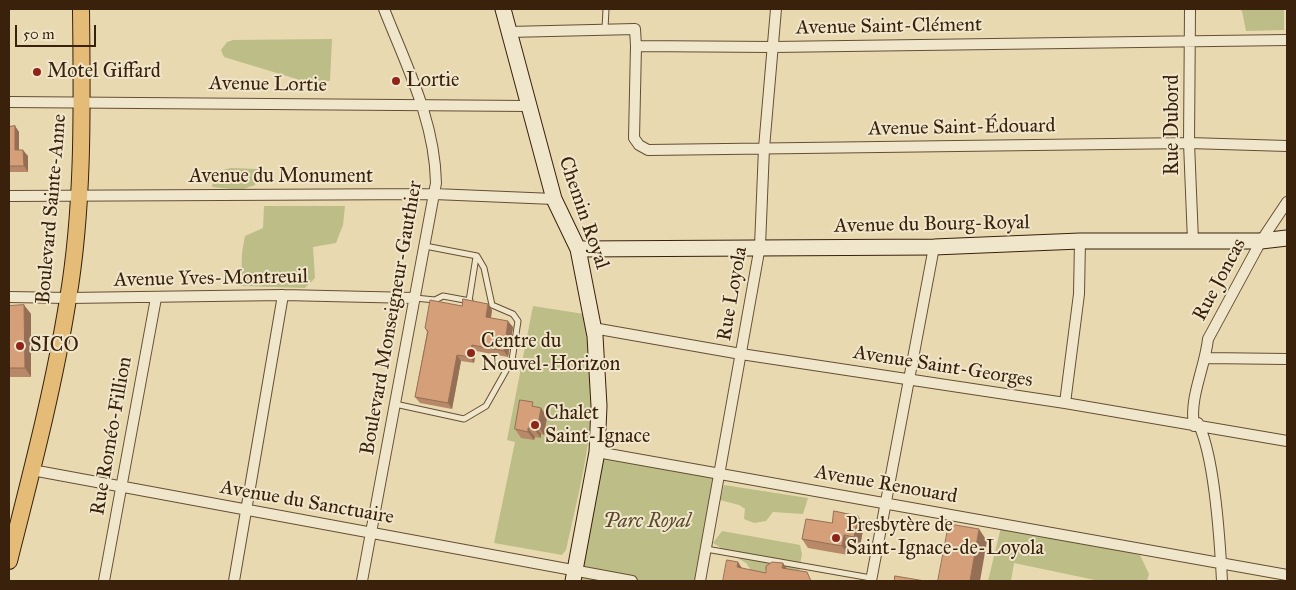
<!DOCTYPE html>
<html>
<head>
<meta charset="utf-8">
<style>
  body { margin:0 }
  #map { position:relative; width:1296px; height:590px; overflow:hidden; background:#e8d9b0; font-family:"IM FELL Great Primer",serif }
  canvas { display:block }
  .frame { position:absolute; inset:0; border:10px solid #39210b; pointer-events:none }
  .scale { position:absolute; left:15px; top:25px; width:81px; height:22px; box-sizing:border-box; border:2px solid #39210b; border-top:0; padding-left:6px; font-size:15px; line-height:18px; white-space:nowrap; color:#39210b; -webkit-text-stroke:4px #f0e6cc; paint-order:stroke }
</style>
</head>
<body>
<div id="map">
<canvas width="1296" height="590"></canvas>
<div class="frame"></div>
<div class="scale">50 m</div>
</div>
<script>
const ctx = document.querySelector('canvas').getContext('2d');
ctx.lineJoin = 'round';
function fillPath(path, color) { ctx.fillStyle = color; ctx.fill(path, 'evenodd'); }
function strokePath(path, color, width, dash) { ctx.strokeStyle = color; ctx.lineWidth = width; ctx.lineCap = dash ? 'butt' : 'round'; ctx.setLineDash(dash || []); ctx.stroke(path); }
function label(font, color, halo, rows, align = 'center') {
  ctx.font = font + ' "IM FELL Great Primer",serif'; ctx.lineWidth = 4; ctx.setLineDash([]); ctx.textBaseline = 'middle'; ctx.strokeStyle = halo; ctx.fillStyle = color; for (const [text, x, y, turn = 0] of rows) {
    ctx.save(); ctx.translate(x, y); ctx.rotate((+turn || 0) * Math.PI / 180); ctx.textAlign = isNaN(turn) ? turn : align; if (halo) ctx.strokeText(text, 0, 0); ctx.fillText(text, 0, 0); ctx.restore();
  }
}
const green = new Path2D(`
  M 1239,9 L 1284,9 L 1284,30 L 1246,31 L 1242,11 Z
  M 332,39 L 330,81 L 300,80 L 224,57 L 221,50 L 227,42 L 233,40 Z
  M 230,168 L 258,169 L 255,185 L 241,190 L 212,187 L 214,173 Z
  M 264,206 L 345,206 L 343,225 L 336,243 L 313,247 L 315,278 L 305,288 L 241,286 L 242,253 L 245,236 L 263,228 Z
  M 533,306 L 584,314 C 588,351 593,388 590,425 C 586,467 575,509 566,550 L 562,555 L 494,543 L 515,442 L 507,440 Z
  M 597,452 L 719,473 L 700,581 L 573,581 Z
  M 724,485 L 808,498 L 803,514 L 773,512 L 766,521 L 754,523 L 744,519 L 745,509 L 739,505 L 720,500 Z
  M 1002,523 L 1140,555 L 1149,574 L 1147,581 L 1095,580 L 1014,563 L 1011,581 L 988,581 Z
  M 722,531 L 800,545 L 802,554 L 799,571 L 766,568 L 764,578 L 751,570 L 746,563 L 713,543 Z`);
const lane = new Path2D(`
  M 605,29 L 606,9
  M 415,298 L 435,300 L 443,296 L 470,301
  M 469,301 L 476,257
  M 395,404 L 464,419 L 486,406 L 512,360 L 518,321 L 513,314 L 492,305 L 484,268 L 477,256 L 425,246
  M 706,549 L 871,578`);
const street = new Path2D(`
  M 1190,9 L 1189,143 L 1193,241
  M 508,32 L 635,29 L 636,46 L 773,47 L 1287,40
  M 636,46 L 634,138 L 639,145 L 648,150 L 1189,143 L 1287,146
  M 9,102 L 528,106
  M 9,196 L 434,194 L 554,199
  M 9,297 L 68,298 L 283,295 L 414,298
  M 593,328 L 741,354 L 1065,403 L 1287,441
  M 1206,358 L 1287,359
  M 1065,403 L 1079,294 L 1080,241
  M 1198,423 C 1215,457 1220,542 1222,581
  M 1194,426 C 1189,397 1205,368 1208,339 L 1261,241 L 1287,202
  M 597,452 L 1287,575
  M 32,470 L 632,581
  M 104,581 L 156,298
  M 234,581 L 283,295
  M 362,581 L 436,183 C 435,121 406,65 384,9
  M 700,581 L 760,246 L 764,148 L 776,9
  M 871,581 L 934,247`);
const secondary = new Path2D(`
  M 503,9 L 554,199 L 578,249 L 595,336 L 599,406 L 597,452 L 573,581
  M 578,249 L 934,247 L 1080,241 L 1261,241 L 1287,238`);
const primary = new Path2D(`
  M 9,561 C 31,474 54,387 68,299 C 84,204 82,105 81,9`);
const wall = new Path2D(`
  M 15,126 L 19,132 L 19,150 L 28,156 L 28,172 L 10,172 L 9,170 L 9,127 Z
  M 24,305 L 31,314 L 31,377 L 9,377 L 9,306 Z
  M 462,306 L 492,310 L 491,318 L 513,327 L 508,357 L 476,351 L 474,363 L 461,361 L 452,409 L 420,403 L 415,397 L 427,332 L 425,328 Z
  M 541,408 L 547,417 L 544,435 L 541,434 L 541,438 L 535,437 L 534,440 L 521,438 L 515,429 Z
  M 832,523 L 864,525 L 860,546 L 850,544 L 848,555 L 808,548 L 802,539 Z`);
const shadedWall = new Path2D(`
  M 15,126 L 19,132 L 19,156 L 15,150 Z
  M 23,150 L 28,156 L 28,172 L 24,166 Z
  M 488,304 L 492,310 L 490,323 L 486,317 Z
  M 24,305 L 31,314 L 31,377 L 25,368 Z
  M 508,321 L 513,327 L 508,357 L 504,351 Z
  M 472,345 L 476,351 L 474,363 L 470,357 Z
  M 457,355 L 461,361 L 452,409 L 448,403 Z
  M 541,408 L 547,417 L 544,435 L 538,426 Z
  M 535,426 L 541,434 L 541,438 L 534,429 Z
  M 528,428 L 535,437 L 534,440 L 528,432 Z
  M 858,516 L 864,525 L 860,546 L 854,537 Z
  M 979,529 L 987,541 L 980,581 L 970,581 Z
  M 844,535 L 850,544 L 848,555 L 842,546 Z
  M 738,562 L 746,574 L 737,567 Z
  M 783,563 L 791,575 L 782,568 Z`);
const building = new Path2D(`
  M 15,126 L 15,150 L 23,150 L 24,166 L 9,166 L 9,127 Z
  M 463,299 L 488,304 L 486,317 L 508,321 L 504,351 L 472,345 L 470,357 L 457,355 L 448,403 L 415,397 L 428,331 L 425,328 L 430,300 L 462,306 Z
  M 24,305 L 25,368 L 9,368 L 9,306 Z
  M 520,400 L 533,402 L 532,406 L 541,408 L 538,426 L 535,426 L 534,429 L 528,428 L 528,432 L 515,429 Z
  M 834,511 L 858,516 L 854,537 L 844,535 L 842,546 L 802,539 L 806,519 L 832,523 Z
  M 949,524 L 979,529 L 970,581 L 938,581 Z
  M 727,560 L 738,562 L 737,567 L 766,573 L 766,566 L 772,562 L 783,563 L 782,568 L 807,572 L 811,581 L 813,581 L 723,581 Z
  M 895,576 L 925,581 L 889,581 L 894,581 Z`);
const markers = [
  [37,72,5,"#8f2418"],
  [396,81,5,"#8f2418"],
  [20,346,5,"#8f2418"],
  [471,353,5,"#8f2418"],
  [535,425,5,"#8f2418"],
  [836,538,5,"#8f2418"]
];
const streetNames = [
  ["Avenue Saint-Clément",889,27,-1],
  ["Avenue Lortie",268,85,1],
  ["Rue Dubord",1173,125,-90],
  ["Avenue Saint-Édouard",962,128,-1],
  ["Avenue du Monument",281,177],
  ["Boulevard Sainte-Anne",52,209,-85],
  ["Chemin Royal",583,213,71],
  ["Avenue du Bourg-Royal",932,225,-1],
  ["Avenue Yves-Montreuil",211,279,-1],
  ["Rue Joncas",1220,280,-62],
  ["Rue Loyola",733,294,-80],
  ["Boulevard Monseigneur-Gauthier",392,318,-80],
  ["Avenue Saint-Georges",943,367,9],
  ["Rue Roméo-Fillion",112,436,-80],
  ["Avenue Renouard",886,485,10],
  ["Avenue du Sanctuaire",307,503,10]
];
const poiNames = [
  ["Motel Giffard",47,72],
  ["Lortie",406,81],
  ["Centre du",481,342],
  ["Nouvel-Horizon",481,365],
  ["SICO",30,346],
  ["Chalet",545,414],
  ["Saint-Ignace",545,437],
  ["Presbytère de",846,526],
  ["Saint-Ignace-de-Loyola",846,549]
];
const parkNames = [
  ["Parc Royal",647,522]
];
fillPath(green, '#bdbd87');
strokePath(lane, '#654f34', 7);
strokePath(street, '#654f34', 12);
strokePath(secondary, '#39210b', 17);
strokePath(primary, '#39210b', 18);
strokePath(lane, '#f0e6cc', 5);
strokePath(street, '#f0e6cc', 10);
strokePath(secondary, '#f0e6cc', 15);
strokePath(primary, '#e4bc78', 16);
fillPath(wall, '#b78969');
fillPath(shadedWall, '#956f55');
fillPath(building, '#d59f7a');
strokePath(building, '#956f55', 1);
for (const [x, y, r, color] of markers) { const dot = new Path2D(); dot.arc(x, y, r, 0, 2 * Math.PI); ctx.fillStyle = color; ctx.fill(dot); strokePath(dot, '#f0e6cc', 2); }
label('20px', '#39210b', '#f0e6cc', streetNames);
label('20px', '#39210b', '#f0e6cc', poiNames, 'left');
label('italic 20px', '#5a482a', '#f0e6cc', parkNames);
</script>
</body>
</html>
